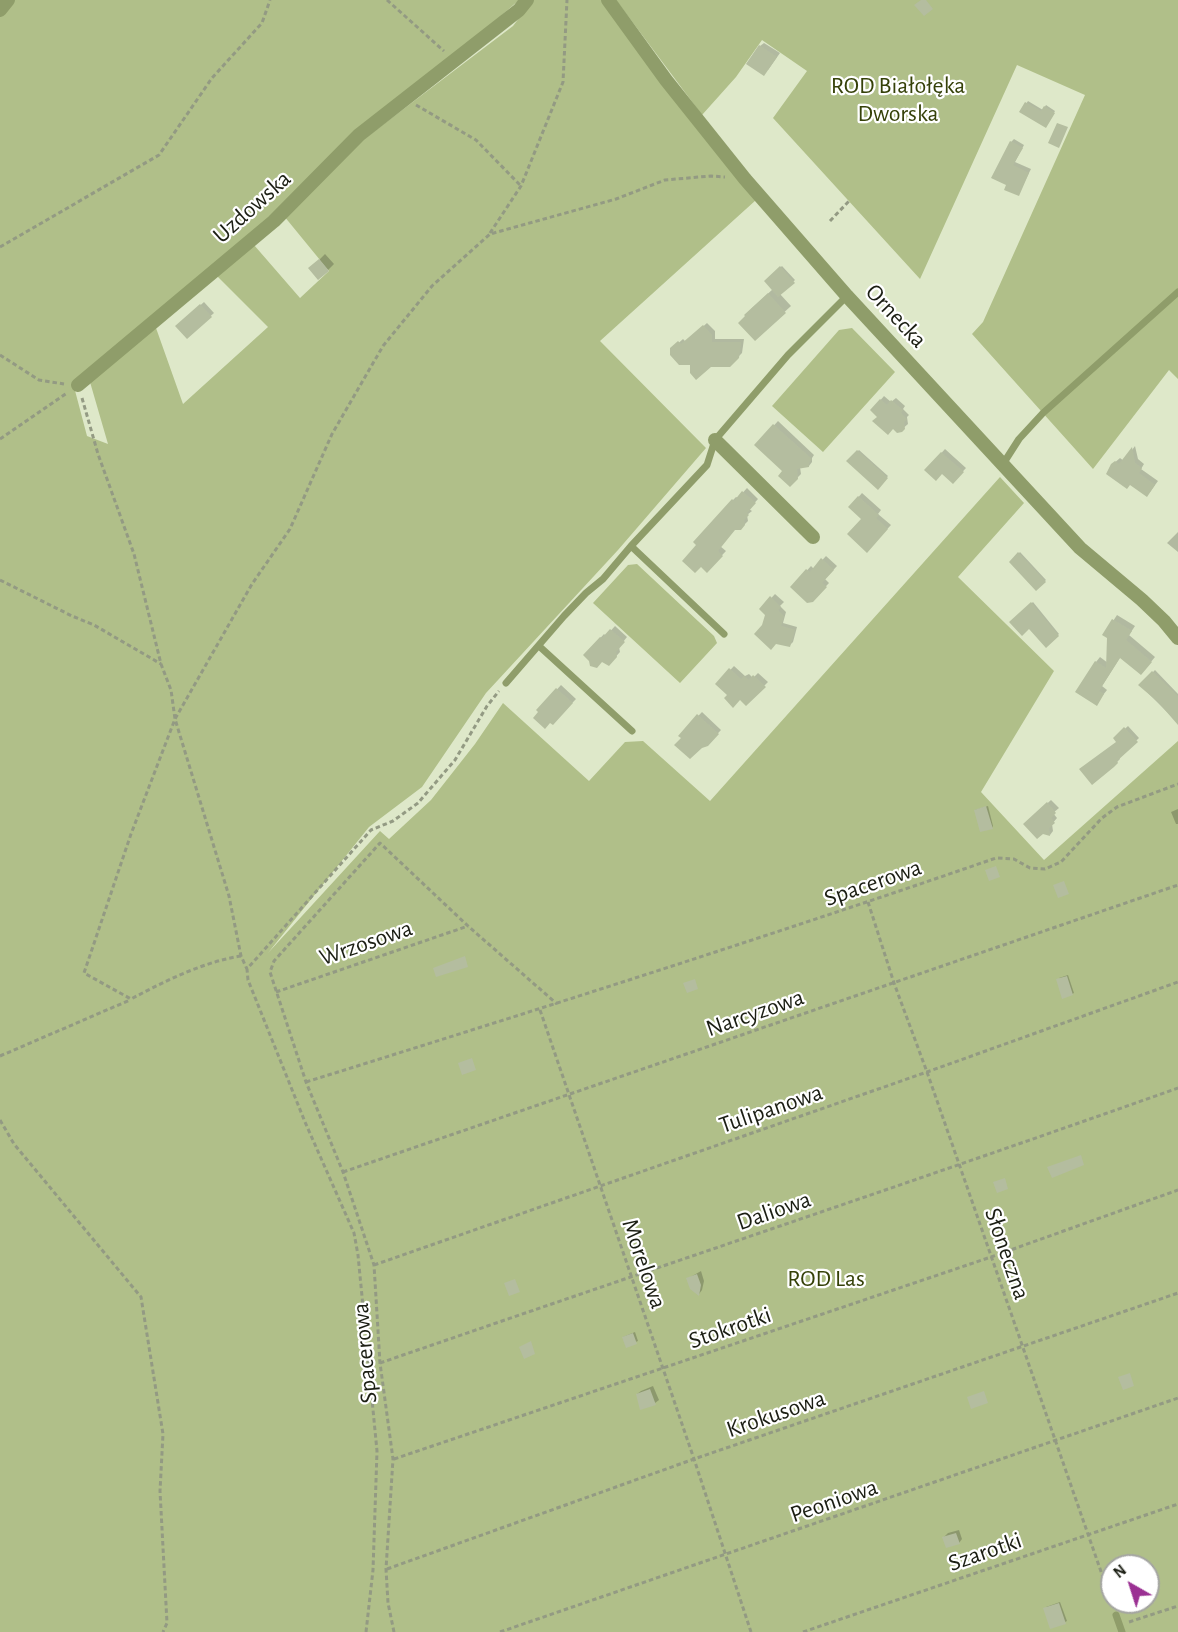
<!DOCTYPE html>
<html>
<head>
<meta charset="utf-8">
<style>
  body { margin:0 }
  #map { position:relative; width:1178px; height:1632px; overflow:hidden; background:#dee8c9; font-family:"Alegreya Sans",sans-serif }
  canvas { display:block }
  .north { position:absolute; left:1100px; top:1554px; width:60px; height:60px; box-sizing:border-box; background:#fff; border:2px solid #a4a5a1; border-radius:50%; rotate:321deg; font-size:16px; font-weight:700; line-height:24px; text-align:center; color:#1b1e13 }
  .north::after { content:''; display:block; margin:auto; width:21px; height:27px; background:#9b3193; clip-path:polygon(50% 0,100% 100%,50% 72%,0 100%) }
</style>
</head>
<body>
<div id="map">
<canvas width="1178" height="1632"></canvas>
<div class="north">N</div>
</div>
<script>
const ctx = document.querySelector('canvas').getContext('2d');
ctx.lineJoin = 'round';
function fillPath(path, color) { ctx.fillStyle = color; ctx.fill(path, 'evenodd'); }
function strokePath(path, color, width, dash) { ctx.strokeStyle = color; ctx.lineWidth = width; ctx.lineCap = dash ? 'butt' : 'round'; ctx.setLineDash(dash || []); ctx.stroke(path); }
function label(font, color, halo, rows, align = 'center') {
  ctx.font = font + ' "Alegreya Sans",sans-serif'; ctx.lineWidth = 4.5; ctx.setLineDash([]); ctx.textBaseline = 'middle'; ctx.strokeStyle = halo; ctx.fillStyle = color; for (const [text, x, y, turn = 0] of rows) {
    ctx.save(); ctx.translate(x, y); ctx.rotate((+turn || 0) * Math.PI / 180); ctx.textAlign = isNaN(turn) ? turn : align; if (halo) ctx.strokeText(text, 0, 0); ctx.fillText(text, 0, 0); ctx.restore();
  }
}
const green = new Path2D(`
  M 0,0 L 519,0 L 279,211 L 73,383 L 87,436 L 108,444 L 90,382 L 156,328 L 183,404 L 268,327 L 216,275 L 254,245 L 300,298 L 329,271 L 284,216 L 364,139 L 513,26 L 533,0 L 603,0 L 756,200 L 600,341 L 706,448 L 618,550 L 486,693 L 422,787 L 369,827 L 268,953 L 380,831 L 389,839 L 431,800 L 475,744 L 503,703 L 589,781 L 625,742 L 643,741 L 710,801 L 1000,477 L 1024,503 L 958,577 L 1054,671 L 981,792 L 1044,860 L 1178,741 L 1178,1632 L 0,1632 ZM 1112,1566 L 1148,1566 L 1148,1602 L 1112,1602 Z
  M 616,0 L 1178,0 L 1178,379 L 1169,370 L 1093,469 L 972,334 L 983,322 L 1085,95 L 1017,65 L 920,279 L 773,118 L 807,71 L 762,40 L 736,77 L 702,115 Z
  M 852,328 L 895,372 L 823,452 L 772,406 L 839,330 Z
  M 637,564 L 714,636 L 717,643 L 680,683 L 593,603 L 628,565 Z`);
const shadow = new Path2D(`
  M 764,43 L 780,53 L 768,70 L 760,46 Z
  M 1028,101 L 1043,110 L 1046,105 L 1055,111 L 1047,125 L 1021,111 Z
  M 1014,139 L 1024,145 L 1015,162 L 1031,169 L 1018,195 L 1006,189 L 1011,142 Z
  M 325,254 L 334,264 L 328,270 L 316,263 Z
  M 782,266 L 795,280 L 780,294 L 791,306 L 755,339 L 751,309 L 773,289 L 766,281 Z
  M 204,302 L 214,313 L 187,337 L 177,326 Z
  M 707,323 L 715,331 L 715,339 L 744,339 L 742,353 L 729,366 L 692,363 L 672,349 L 683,339 L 686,342 Z
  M 884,396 L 891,402 L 896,398 L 905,406 L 903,409 L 909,415 L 907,417 L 908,424 L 901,430 L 872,410 Z
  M 778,421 L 814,455 L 812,458 L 812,462 L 809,466 L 800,467 L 801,474 L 790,485 L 784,471 L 756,445 Z
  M 1135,446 L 1138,459 L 1144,464 L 1141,469 L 1158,481 L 1150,492 L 1112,465 L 1120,458 L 1124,461 Z
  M 945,449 L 966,468 L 953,482 L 942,472 L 926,470 Z
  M 859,450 L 888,476 L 878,487 L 848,461 Z
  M 747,488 L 758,499 L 749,509 L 752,511 L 747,515 L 748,521 L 740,529 L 735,529 L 720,546 L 726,551 L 707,571 L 733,500 L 736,497 L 738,498 Z
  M 862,493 L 881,510 L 878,514 L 891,525 L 867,551 L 863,519 L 850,507 Z
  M 1178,532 L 1178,552 L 1167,543 Z
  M 1020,552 L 1046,580 L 1036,589 L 1011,562 Z
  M 826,556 L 837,566 L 825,579 L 829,583 L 812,601 L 792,587 L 811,566 L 814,569 Z
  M 775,594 L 784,602 L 780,606 L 786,612 L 783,623 L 797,627 L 793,642 L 789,646 L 763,626 L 767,615 L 761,609 Z
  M 1033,602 L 1059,634 L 1046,646 L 1029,627 L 1011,622 Z
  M 1117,615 L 1135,626 L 1129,635 L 1155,657 L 1145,669 L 1121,656 L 1102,686 L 1107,690 L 1096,704 L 1096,662 L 1100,657 L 1108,663 L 1109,637 L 1104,635 Z
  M 615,626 L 627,637 L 619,647 L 620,652 L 609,664 L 602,660 L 591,660 L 585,655 L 604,634 L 606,636 Z
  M 734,666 L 745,676 L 749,674 L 753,678 L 758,673 L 768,682 L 746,704 L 740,699 L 729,695 L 717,684 Z
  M 1155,670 L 1178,694 L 1178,715 L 1174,719 L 1140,685 Z
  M 561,685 L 576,699 L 553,723 L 538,710 Z
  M 702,712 L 721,730 L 707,745 L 680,735 Z
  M 1128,726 L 1139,738 L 1119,757 L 1120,759 L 1113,766 L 1118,741 L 1115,738 Z
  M 1051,800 L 1059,808 L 1053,813 L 1057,818 L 1052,824 L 1053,831 L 1050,835 L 1025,824 Z
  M 988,806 L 993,826 L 992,828 L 975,810 Z
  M 1178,809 L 1178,824 L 1176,824 L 1171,812 Z
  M 1068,975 L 1074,993 L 1072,994 L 1059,978 Z
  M 701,1271 L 704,1281 L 702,1290 L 699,1294 L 687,1279 Z
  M 635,1332 L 638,1341 L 626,1346 L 623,1337 Z
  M 653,1386 L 659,1400 L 655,1403 L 641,1408 L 637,1394 L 641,1391 Z
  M 959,1530 L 962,1539 L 959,1543 L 944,1537 L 948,1533 Z
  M 1130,1557 L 1133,1566 L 1121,1566 L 1120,1561 Z
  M 1060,1602 L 1067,1621 L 1065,1622 L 1046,1607 Z`);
const building = new Path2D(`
  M 921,0 L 926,0 L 933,9 L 924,16 L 914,5 Z
  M 759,45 L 777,57 L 764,76 L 746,64 Z
  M 1025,102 L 1041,111 L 1044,106 L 1055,113 L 1046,128 L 1019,112 Z
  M 1057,123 L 1068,127 L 1059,148 L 1048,143 Z
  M 1010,141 L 1023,148 L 1013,165 L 1029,173 L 1019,196 L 1004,190 L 1006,185 L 991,178 Z
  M 319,259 L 329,271 L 318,280 L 308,268 Z
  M 780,266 L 795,283 L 778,297 L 764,281 Z
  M 768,293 L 786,313 L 755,341 L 738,323 L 745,316 L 744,315 Z
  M 200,304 L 212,317 L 187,339 L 175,326 Z
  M 703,325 L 712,335 L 712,342 L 741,342 L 739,358 L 730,367 L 711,367 L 696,380 L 690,373 L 690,365 L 679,365 L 670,355 L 670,348 L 678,341 L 681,344 Z
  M 880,399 L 887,405 L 891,400 L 903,410 L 901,413 L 907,419 L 904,422 L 905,429 L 902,432 L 897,433 L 893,429 L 888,435 L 872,421 L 877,417 L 870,410 Z
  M 773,424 L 812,459 L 809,463 L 809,467 L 797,469 L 798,479 L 790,487 L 778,476 L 782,471 L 754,445 Z
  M 1132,447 L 1135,463 L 1142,468 L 1139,473 L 1155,485 L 1147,497 L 1130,485 L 1127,489 L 1106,474 L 1111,464 L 1115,461 L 1119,464 Z
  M 857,450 L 888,478 L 878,490 L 846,461 Z
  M 941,452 L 964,472 L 953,484 L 942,474 L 936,481 L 924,470 Z
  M 742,491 L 756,503 L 747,513 L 749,515 L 744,520 L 745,525 L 741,530 L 735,530 L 718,551 L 723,556 L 707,573 L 701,567 L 695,573 L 682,561 L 696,545 L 693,542 L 732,499 L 734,501 Z
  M 858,496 L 879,515 L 876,518 L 888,529 L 867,553 L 847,534 L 861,519 L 848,507 Z
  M 1018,552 L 1046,582 L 1036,591 L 1009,562 Z
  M 821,558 L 834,570 L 822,583 L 827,587 L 813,602 L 807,603 L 790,587 L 806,569 L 810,572 Z
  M 770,596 L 781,607 L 778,610 L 784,616 L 781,626 L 795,630 L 790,647 L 776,644 L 771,650 L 754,634 L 762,625 L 765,615 L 759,609 Z
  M 1031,602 L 1059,636 L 1046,648 L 1029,629 L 1022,636 L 1009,622 Z
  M 1112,619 L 1132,631 L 1126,640 L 1152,662 L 1141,675 L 1120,658 L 1099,691 L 1104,694 L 1097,706 L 1075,692 L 1095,661 L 1106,668 L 1107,638 L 1102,635 Z
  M 610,629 L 625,642 L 616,652 L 617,657 L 609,666 L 602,662 L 597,668 L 590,666 L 589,661 L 583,655 L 600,637 L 602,638 Z
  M 729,668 L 741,679 L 744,676 L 749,680 L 753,675 L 766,687 L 746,706 L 740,700 L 733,708 L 724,698 L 727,695 L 715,684 Z
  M 1152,671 L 1178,696 L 1178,725 L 1158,702 L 1138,685 Z
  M 556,688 L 573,703 L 553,725 L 550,723 L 545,729 L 533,718 L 538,712 L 536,710 Z
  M 697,714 L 719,734 L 708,746 L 702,748 L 690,759 L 674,745 L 681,738 L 678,736 Z
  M 1124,727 L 1138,742 L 1117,761 L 1118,763 L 1114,767 L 1092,785 L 1079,769 L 1116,742 L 1113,738 Z
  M 1047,802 L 1056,813 L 1051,818 L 1055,823 L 1049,828 L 1050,836 L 1043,834 L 1037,839 L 1023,824 Z
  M 986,806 L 993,829 L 980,832 L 974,810 Z
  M 996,866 L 1000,877 L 989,881 L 985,870 Z
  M 1064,881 L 1069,894 L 1058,898 L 1053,885 Z
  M 465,956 L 468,967 L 436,977 L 433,968 Z
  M 1067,976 L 1073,995 L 1062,999 L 1056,979 Z
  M 695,979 L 698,989 L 687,993 L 683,983 Z
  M 472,1058 L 476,1070 L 462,1075 L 458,1063 Z
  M 1081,1155 L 1084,1165 L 1052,1178 L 1047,1167 Z
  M 1005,1178 L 1008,1189 L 997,1193 L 993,1182 Z
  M 697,1274 L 701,1285 L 699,1296 L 690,1289 L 686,1278 Z
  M 515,1279 L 520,1292 L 509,1296 L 504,1283 Z
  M 633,1333 L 637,1344 L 626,1348 L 622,1337 Z
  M 531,1341 L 535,1354 L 524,1359 L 519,1347 Z
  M 1130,1373 L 1134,1386 L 1123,1390 L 1118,1377 Z
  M 650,1389 L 656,1405 L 640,1410 L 636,1394 Z
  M 984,1391 L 988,1403 L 971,1409 L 967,1397 Z
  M 956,1533 L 960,1544 L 946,1548 L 942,1537 Z
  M 1059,1603 L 1066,1624 L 1050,1629 L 1043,1608 Z`);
const path = new Path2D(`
  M 387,0 L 444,51
  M 416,105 L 476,140 L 521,186
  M 830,221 L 849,201
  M 490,233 L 521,186 L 563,82 L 567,0
  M 0,247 L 159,155 L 212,78 L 262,23 L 270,0
  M 0,355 L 39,380 L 64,384
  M 82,398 L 98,454 L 134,554 L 161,664 L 171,690 L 175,719 L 229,896 L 241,956 L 247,969
  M 0,439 L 67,393
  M 0,580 L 72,616 L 94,625 L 161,664
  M 868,902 L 894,983 L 927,1072 L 1113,1606
  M 241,956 C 203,962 165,981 131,999 L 84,973 L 131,834 L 175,719 L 252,584 L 290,529 L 332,434 L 383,346 L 432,286 L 490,234 L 616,199 L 665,180 L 711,176 L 725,177
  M 276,992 L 468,926
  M 540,1010 L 694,1459 L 751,1632
  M 0,1056 L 130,1000
  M 306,1082 C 537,1010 767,937 996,858 L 1014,859 L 1030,868 L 1045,869 L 1061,862 L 1102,818 L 1117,807 L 1178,784
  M 0,1120 L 14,1144 L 141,1297 L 163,1434 L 160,1491 L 167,1623 L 163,1632
  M 343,1172 L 1178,885
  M 374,1265 L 927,1072 L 1178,982
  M 380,1363 C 646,1271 913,1182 1178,1088
  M 394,1459 L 991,1257 L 1178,1190
  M 387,1569 L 694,1459 L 1178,1293
  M 1129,1622 L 1178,1606
  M 366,1632 L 373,1570 L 377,1451 L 358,1255 L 354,1233 L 305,1122 L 248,980 L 247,969 L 371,830 L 393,821 L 418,803 L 455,760 L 487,706 L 499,691
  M 394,1632 L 388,1603 L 386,1569 L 393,1459 L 380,1363 L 374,1265 L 343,1172 L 306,1082 L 270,972 L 274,961 L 380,843 L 468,926 L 557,1004
  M 500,1632 L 1178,1398
  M 803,1632 L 1178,1504`);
const lane = new Path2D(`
  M 1003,464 L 1019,439 L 1043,413 L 1178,292
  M 631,546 L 724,634
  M 539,646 L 632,731
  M 506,683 L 564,616 L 586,593 L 603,579 L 631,546 L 707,465 L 715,440 L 788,355 L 847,296
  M 1116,1615 L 1122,1632`);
const street = new Path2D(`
  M 608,0 L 666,80 L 745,179 L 847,296 L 1080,548 L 1142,600 L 1164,621 L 1178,638
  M 0,10 L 8,0
  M 78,385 L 274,221 L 359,135 L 519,10 L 527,0
  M 715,440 L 813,537`);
const parkNames = [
  ["ROD Białołęka",898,86],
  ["Dworska",898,114],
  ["ROD Las",826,1279]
];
const streetNames = [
  ["Uzdowska",252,207,-42],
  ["Ornecka",896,316,47],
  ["Spacerowa",873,883,-19],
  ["Wrzosowa",366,943,-19],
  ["Narcyzowa",755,1013,-19],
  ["Tulipanowa",771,1109,-19],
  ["Daliowa",774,1211,-19],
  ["Słoneczna",1007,1254,71],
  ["Morelowa",644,1264,71],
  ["Stokrotki",730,1328,-19],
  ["Spacerowa",365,1353,-95],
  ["Krokusowa",776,1414,-19],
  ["Peoniowa",834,1501,-19],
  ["Szarotki",985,1552,-19]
];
fillPath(green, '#b0bf89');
fillPath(shadow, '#0003');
fillPath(building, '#b4bd9f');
strokePath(path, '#939a83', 3, [4.5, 3]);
strokePath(lane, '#8f9d6a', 7);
strokePath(street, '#8f9d6a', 14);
label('24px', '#354108', '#fff', parkNames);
label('24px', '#1b1e13', '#fff', streetNames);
</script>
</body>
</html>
